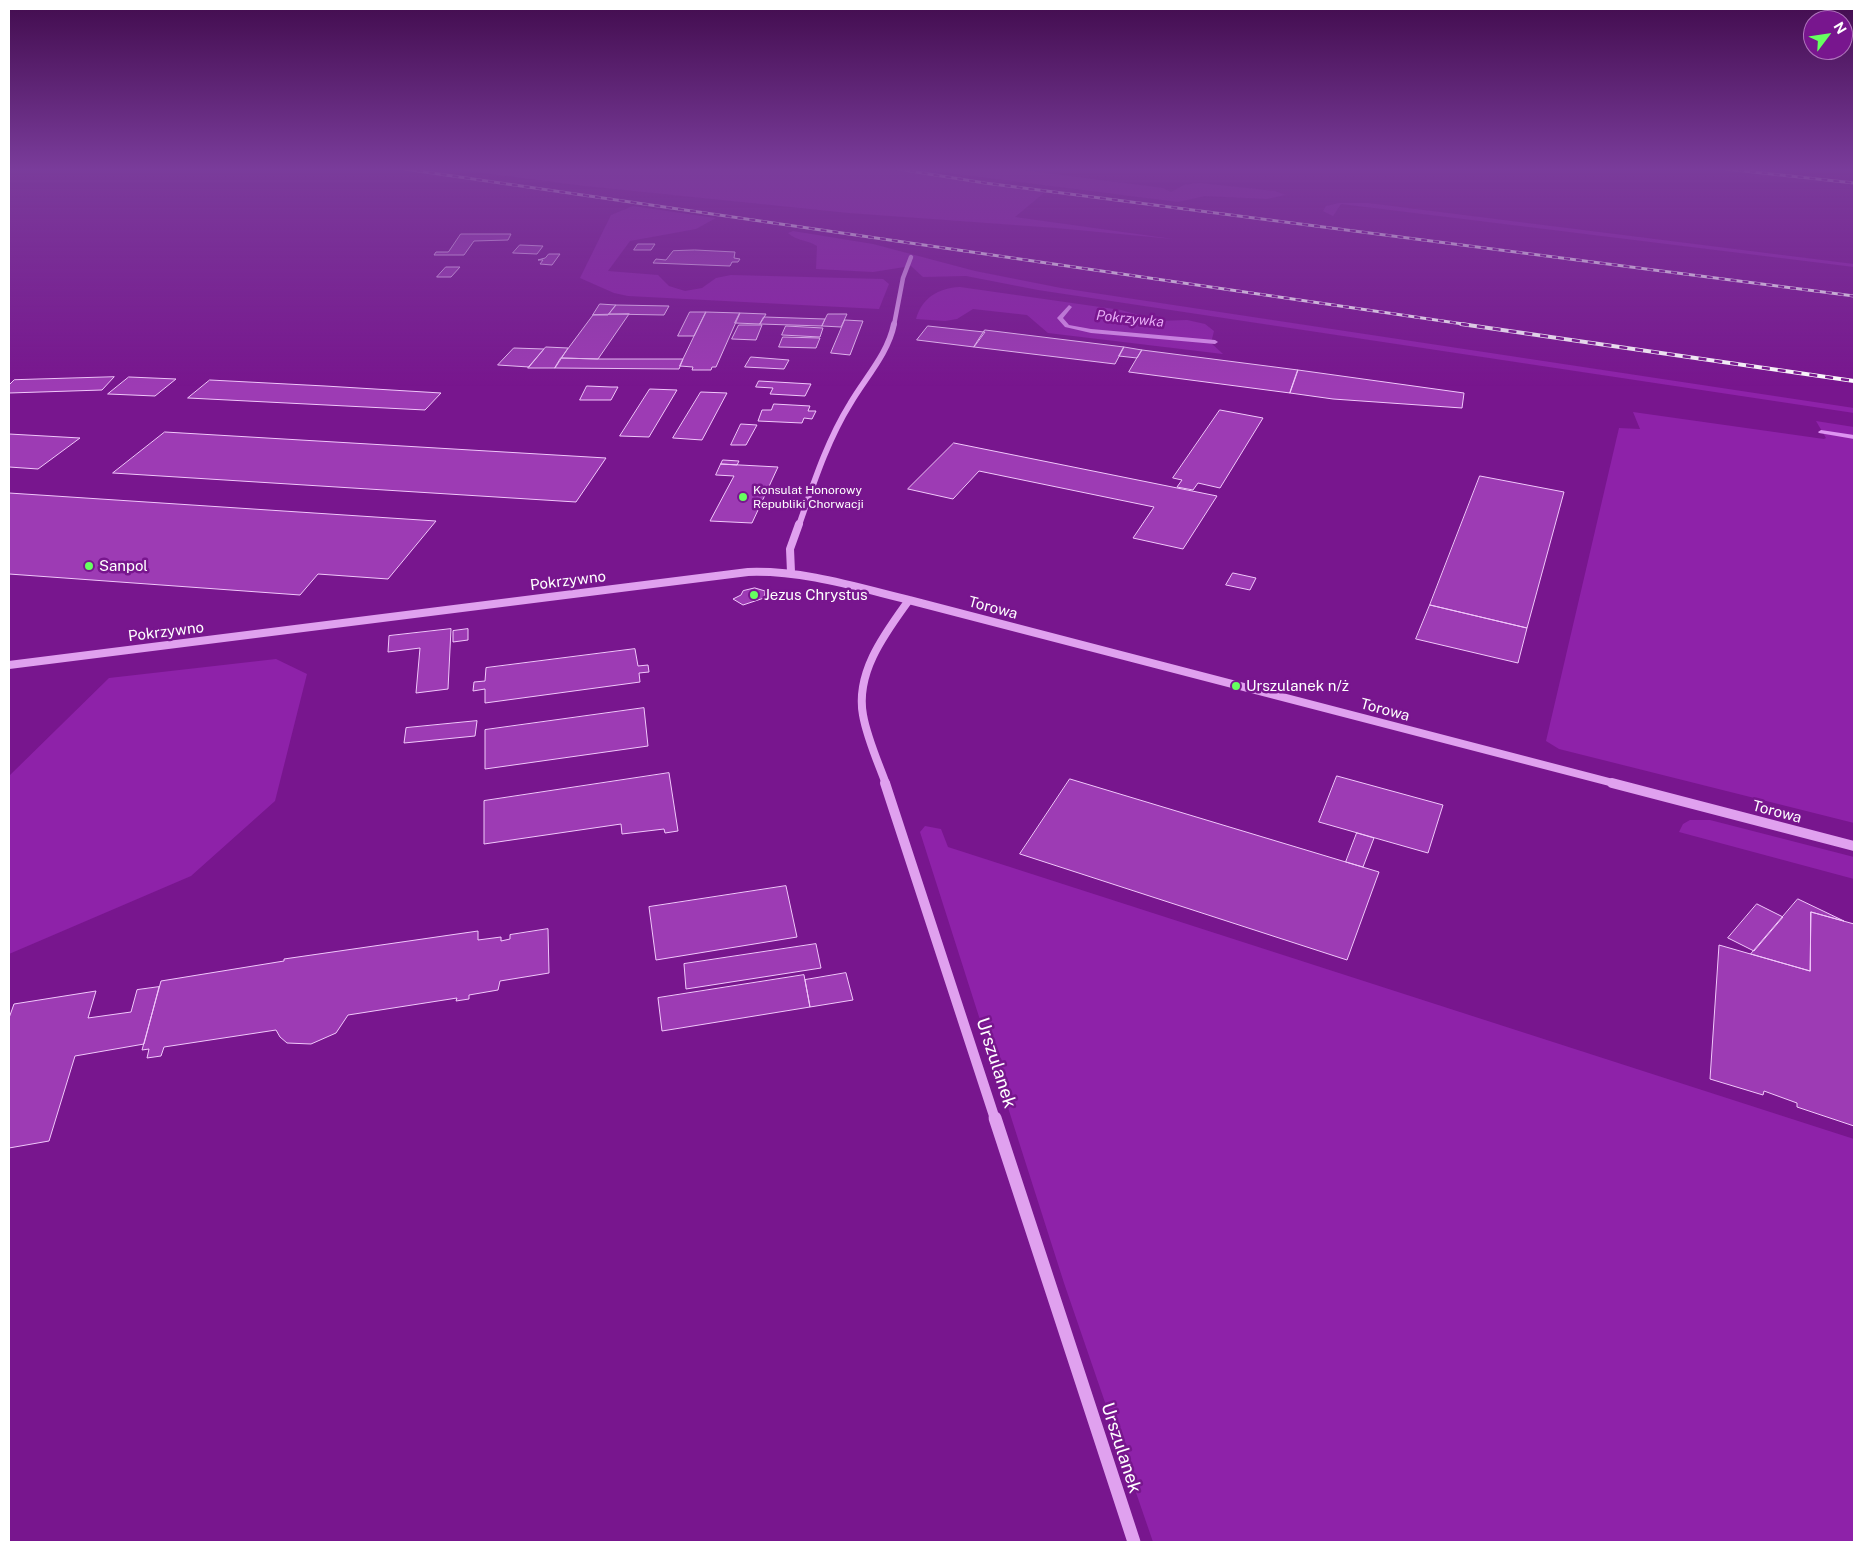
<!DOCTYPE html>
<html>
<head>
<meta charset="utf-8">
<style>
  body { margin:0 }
  #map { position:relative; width:1863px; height:1551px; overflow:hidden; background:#78168e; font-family:"Public Sans",sans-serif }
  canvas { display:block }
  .frame { position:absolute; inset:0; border:10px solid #fff; pointer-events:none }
  .north { position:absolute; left:1803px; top:10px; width:50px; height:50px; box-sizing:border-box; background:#78168e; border:1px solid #ae73bb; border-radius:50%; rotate:59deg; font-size:14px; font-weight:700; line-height:20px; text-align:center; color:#fff }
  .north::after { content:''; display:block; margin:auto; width:18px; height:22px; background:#66ff60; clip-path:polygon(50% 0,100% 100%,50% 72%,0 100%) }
</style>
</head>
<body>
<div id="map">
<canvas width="1863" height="1551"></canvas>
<div class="frame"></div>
<div class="north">N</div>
</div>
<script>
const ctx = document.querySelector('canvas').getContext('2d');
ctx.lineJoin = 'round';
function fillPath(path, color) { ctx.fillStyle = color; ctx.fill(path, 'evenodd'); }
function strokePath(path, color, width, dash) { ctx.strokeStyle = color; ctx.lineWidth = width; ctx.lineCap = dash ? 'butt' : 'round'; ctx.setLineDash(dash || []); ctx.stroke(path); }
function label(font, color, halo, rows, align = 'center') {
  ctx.font = font + ' "Public Sans",sans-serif'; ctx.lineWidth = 5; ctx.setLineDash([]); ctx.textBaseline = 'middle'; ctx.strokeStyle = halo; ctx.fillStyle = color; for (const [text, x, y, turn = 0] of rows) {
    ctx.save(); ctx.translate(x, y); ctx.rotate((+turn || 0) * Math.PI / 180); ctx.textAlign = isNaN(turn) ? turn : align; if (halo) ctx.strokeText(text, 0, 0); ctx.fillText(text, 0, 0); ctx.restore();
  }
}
const green = new Path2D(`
  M 452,169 L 886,169 L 1045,192 L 1015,217 L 1173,239 L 1056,228 L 849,213 L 585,186 Z
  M 917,169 L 1015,169 L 1163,188 L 1171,192 L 1184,185 L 1199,183 L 1275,191 L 1285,195 L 1267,199 L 1205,196 L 1178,202 Z
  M 1339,203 L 1368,203 L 1854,264 L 1854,267 L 1341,204 L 1333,216 L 1323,211 L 1326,206 Z
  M 633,206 L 716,218 L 696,229 L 630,241 L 608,271 L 658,275 L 669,286 L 685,291 L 702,288 L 716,278 L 731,275 L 883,279 L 889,284 L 879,309 L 628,296 L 614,293 L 580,278 L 611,215 Z
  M 793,231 L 873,244 L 975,271 L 1061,288 L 1854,408 L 1854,413 L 1038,290 L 966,276 L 923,277 L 911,266 L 873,272 L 816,269 L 817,246 C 808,240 796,241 788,233 Z
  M 960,287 L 1121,310 L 1160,321 L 1187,320 L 1205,324 L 1214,331 L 1211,343 L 1223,354 L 1048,333 L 1027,315 L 973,309 L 957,319 L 945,321 L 916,319 C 922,298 938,288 960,287 Z
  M 1633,412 L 1824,439 L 1826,438 L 1816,421 L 1854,427 L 1854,823 L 1559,749 L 1546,741 L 1619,428 L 1640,429 Z
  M 276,659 L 307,674 L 275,801 L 191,876 L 9,954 L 9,776 L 109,678 Z
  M 1690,820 L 1710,820 L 1854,857 L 1854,879 L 1679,832 L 1683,824 Z
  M 925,826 L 941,829 L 948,847 L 1854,1139 L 1854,1542 L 1153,1542 L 1064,1283 L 920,832 Z`);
const stream = new Path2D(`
  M 1069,305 L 1072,307 L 1063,318 L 1069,325 L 1091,329 L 1215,340 L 1218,342 L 1215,344 L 1091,333 L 1065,327 L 1057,318 Z
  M 1821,430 L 1854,435 L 1854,439 L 1819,433 L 1818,432 Z`);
const building = new Path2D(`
  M 461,234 L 511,234 L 508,240 L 474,241 L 464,255 L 434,255 L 436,252 L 448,252 Z
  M 638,244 L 655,244 L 651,250 L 634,250 Z
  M 520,245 L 543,246 L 537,254 L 513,253 Z
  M 695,250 L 735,252 L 734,258 L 740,259 L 738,262 L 732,262 L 730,266 L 653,263 L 656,259 L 666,260 L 673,251 Z
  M 549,254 L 560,254 L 552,265 L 540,264 L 543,260 L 538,260 L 545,258 Z
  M 446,267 L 460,267 L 451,277 L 437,277 Z
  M 600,304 L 616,305 L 608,315 L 593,315 Z
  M 616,305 L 669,306 L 664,315 L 609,314 Z
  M 690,312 L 706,312 L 694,336 L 678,336 Z
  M 706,312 L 740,313 L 716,367 L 712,367 L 711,370 L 692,370 L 693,367 L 680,366 Z
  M 740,313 L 766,314 L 760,324 L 735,323 Z
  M 629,314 L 598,359 L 561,358 L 593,315 Z
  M 828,314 L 847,314 L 841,327 L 822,326 Z
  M 764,317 L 825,319 L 822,326 L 760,324 Z
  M 845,320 L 863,321 L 850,355 L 831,353 Z
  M 739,325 L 762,325 L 756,340 L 732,339 Z
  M 786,326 L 823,328 L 820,337 L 782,335 Z
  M 928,326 L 984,332 L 985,332 L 974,347 L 917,340 Z
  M 985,330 L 1124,347 L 1115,364 L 974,347 Z
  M 783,337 L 820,338 L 816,348 L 779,347 Z
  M 546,347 L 568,348 L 555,368 L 528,368 Z
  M 1124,347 L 1142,350 L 1137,358 L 1119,356 Z
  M 514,348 L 544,349 L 529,367 L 498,365 Z
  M 1142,350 L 1298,370 L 1290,393 L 1129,372 Z
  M 751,357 L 789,360 L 784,369 L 745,367 Z
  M 561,358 L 598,359 L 683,359 L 679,369 L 555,368 Z
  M 1298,370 L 1464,393 L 1462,408 L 1333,399 L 1290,393 Z
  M 114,377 L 102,390 L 9,393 L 9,385 L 14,380 Z
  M 129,377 L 176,379 L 155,396 L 108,394 Z
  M 210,380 L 325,386 L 441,393 L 425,410 L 188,398 Z
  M 759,381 L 811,384 L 805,396 L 770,394 L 773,388 L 756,387 Z
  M 587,386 L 611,387 L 618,387 L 611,400 L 580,400 Z
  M 650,389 L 677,390 L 649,437 L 620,436 Z
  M 701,392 L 727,393 L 702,440 L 673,438 Z
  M 774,404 L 810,406 L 808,411 L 816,411 L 812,419 L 804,418 L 802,423 L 758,421 L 762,410 L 771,410 Z
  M 1220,410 L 1263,418 L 1220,488 L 1198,483 L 1193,490 L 1177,487 L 1182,480 L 1173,478 Z
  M 741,424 L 757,425 L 746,445 L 731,445 Z
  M 165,432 L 606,458 L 576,502 L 113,473 Z
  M 9,434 L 80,438 L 38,469 L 9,467 Z
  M 954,443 L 1217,496 L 1183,549 L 1133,538 L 1154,507 L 979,471 L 953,499 L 908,489 Z
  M 723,460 L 739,461 L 737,465 L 721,464 Z
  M 721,464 L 778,467 L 752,523 L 710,521 L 734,476 L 716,475 Z
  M 1480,476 L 1564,492 L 1527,628 L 1430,605 Z
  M 9,493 L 436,521 L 388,579 L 318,574 L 300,595 L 9,574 Z
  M 1233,573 L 1256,578 L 1250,590 L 1226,585 Z
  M 755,588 L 765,591 L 764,598 L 743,605 L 733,599 L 741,595 L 743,591 Z
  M 1430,605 L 1527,628 L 1518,663 L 1416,639 Z
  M 451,629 L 448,689 L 416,693 L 420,648 L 388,652 L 389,636 Z
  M 468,629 L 468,640 L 453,642 L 453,631 Z
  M 635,649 L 638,666 L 648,665 L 649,672 L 639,673 L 640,682 L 485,703 L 485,689 L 473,691 L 474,682 L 485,681 L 486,668 Z
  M 644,708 L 648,746 L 485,769 L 485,730 Z
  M 477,721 L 475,736 L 404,743 L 406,728 Z
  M 669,773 L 678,831 L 665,833 L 664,829 L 622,834 L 621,824 L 484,844 L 484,801 Z
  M 1337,776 L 1443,805 L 1428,853 L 1319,822 Z
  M 1070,779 L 1379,872 L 1347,960 L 1020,854 Z
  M 1357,833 L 1374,838 L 1363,867 L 1346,862 Z
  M 786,886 L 797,937 L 656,960 L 649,907 Z
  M 1798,899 L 1844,921 L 1811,912 L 1810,971 L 1751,954 Z
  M 1757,904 L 1783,917 L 1754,951 L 1728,938 Z
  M 1811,912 L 1854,924 L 1854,1126 L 1797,1107 L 1797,1103 L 1764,1091 L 1763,1095 L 1710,1079 L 1719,945 L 1810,971 Z
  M 548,929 L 549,973 L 500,981 L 498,990 L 469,995 L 469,999 L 456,1001 L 457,998 L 348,1015 L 336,1033 L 311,1044 L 287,1043 L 280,1037 L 276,1030 L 164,1047 L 161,1056 L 147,1058 L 149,1049 L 142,1050 L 161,981 L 284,961 L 284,959 L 478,931 L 478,940 L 501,937 L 501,941 L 510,939 L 510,935 Z
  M 816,944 L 821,968 L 686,989 L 684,964 Z
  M 846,973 L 853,1000 L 810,1007 L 805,980 Z
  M 804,975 L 810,1007 L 662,1031 L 658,998 Z
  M 159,987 L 144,1044 L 75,1056 L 49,1141 L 9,1148 L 9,1018 L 14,1004 L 96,991 L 88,1018 L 131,1012 L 137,990 Z`);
const minorFar4 = new Path2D(`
  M 894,325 L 903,278 L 911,257`);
const minorFar3 = new Path2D(`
  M 799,525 C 813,485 827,441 850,404 C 865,378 888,354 894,324`);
const minorFar2 = new Path2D(`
  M 791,572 L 790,549 L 799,524
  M 9,665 L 748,572 C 803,570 856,587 909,600 L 1617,784
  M 886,784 C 878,762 867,738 863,715 C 855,672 886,632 909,600`);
const minorFar1 = new Path2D(`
  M 885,783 L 995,1119
  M 1612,783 L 1854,846`);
const minor = new Path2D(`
  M 995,1118 L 1134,1542`);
const railFar1 = new Path2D(`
  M 405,169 L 1470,325
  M 898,169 L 985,183 L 1854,296
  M 1726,169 L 1854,183`);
const rail = new Path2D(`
  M 1461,324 L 1854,381`);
const markers = [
  [743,497,5,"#66ff60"],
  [89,566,5,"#66ff60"],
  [754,595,5,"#66ff60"],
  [1236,686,5,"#66ff60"]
];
const farPoinames = [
  ["Konsulat Honorowy",753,490],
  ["Republiki Chorwacji",753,504]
];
const farWaternames = [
  ["Pokrzywka",1130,319,6]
];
const poiNames = [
  ["Sanpol",99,566],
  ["Jezus Chrystus",764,595],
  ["Urszulanek n/ż",1246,686]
];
const streetNames = [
  ["Pokrzywno",568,581,-7],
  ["Torowa",993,608,15],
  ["Pokrzywno",166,632,-7],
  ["Torowa",1385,710,15],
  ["Torowa",1777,812,15]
];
const nearStreetnames = [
  ["Urszulanek",996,1063,72],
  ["Urszulanek",1121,1448,72]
];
fillPath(green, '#8e22a9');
fillPath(stream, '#de94f2');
fillPath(building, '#9d3bb4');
strokePath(building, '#f1c8fb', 1);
strokePath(minorFar4, '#e0a1ef', 4.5);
strokePath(minorFar3, '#e0a1ef', 6);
strokePath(minorFar2, '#e0a1ef', 8);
strokePath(minorFar1, '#e0a1ef', 10);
strokePath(minor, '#e0a1ef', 13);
strokePath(railFar1, '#fff', 3);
strokePath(rail, '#fff', 4);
strokePath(railFar1, '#78168e', 2, [6]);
strokePath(rail, '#78168e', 2.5, [8]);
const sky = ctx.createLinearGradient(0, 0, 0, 386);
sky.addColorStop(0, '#420c4e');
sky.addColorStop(0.44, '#7a3c9b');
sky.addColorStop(1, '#7a3c9b00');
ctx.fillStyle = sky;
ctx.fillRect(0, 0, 1863, 386);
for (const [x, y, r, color] of markers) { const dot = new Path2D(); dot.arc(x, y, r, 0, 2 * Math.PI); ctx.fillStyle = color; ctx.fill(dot); strokePath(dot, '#78168e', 2); }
label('12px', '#fff', '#78168e', farPoinames, 'left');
label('italic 14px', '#e8adf7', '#78168e', farWaternames);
label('15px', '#fff', '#78168e', poiNames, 'left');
label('15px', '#fff', '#78168e', streetNames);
label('18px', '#fff', '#78168e', nearStreetnames);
</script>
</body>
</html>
